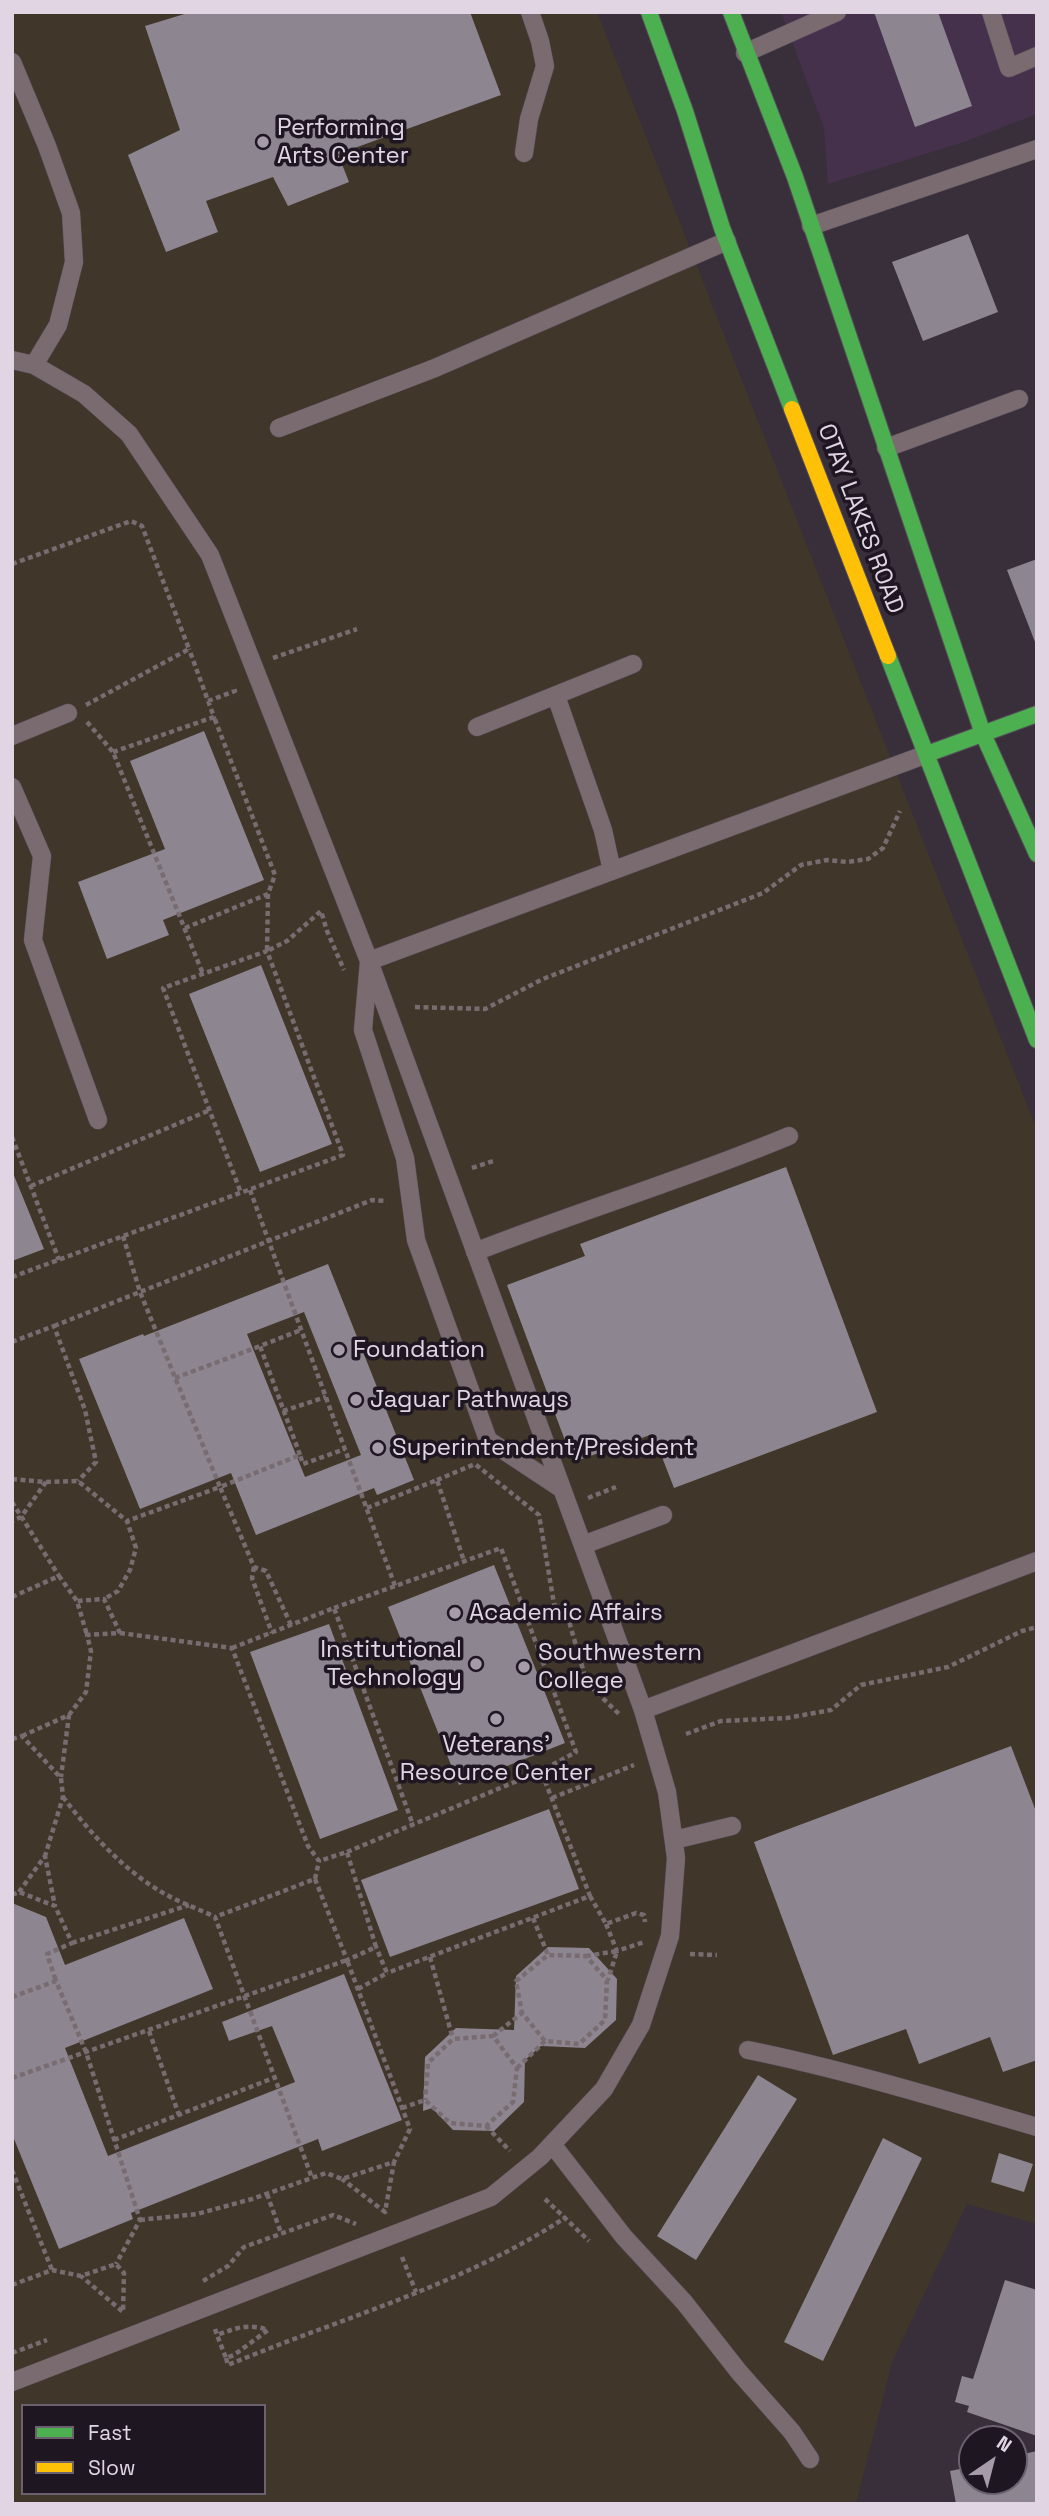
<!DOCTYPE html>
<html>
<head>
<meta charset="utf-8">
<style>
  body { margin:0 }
  #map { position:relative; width:1049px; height:2516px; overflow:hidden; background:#382f3b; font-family:"Space Grotesk",sans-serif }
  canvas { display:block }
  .frame { position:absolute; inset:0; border:14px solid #e1d5e4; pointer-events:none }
  .legend { position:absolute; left:21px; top:2404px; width:245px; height:91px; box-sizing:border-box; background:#1e1621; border:2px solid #6c626f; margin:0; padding:9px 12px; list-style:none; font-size:21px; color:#e1d5e4 }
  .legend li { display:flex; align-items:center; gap:14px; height:35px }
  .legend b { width:35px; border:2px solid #6c626f }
  .north { position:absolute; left:958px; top:2425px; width:70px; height:70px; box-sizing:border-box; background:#1e1621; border:2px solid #6c626f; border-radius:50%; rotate:35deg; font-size:19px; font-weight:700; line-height:28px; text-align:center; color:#e1d5e4 }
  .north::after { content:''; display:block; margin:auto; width:24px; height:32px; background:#a69ba9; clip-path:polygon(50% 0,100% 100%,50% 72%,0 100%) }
</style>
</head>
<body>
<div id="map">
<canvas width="1049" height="2516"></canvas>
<div class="frame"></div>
<ul class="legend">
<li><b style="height:9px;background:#4caf50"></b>Fast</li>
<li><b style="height:9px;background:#ffc107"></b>Slow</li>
</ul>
<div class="north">N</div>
</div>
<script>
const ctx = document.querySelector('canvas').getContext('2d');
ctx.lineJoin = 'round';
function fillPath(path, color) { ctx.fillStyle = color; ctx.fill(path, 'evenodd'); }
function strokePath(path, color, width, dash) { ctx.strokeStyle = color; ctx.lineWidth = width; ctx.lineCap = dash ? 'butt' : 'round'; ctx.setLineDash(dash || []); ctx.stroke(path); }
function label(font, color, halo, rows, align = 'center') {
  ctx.font = font + ' "Space Grotesk",sans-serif'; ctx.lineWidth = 7; ctx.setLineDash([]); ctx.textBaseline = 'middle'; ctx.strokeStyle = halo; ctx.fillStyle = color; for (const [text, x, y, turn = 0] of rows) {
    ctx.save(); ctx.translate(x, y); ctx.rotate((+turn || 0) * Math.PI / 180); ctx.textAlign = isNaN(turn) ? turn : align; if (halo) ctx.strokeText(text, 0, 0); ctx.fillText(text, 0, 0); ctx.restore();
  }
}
const built = new Path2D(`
  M 781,12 L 1037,12 L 1037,114 L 964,142 L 828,184 L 824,128 Z`);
const education = new Path2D(`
  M 12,12 L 597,12 L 1037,1130 L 1037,2224 L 967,2204 L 892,2362 L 856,2504 L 12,2504 ZM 23,2406 L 264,2406 L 264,2493 L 23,2493 Z`);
const building = new Path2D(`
  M 191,12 L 470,12 L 501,95 L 338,154 L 349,182 L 288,206 L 273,177 L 206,201 L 218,232 L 166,252 L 128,155 L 180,130 L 145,26 Z
  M 874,12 L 938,12 L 972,106 L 915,127 Z
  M 968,234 L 998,312 L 923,341 L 892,262 Z
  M 1037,559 L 1037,641 L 1035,642 L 1007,570 Z
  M 204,731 L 264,880 L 163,920 L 169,935 L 107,959 L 78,882 L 165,849 L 130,761 Z
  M 261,965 L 332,1144 L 260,1172 L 189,994 Z
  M 786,1167 L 877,1412 L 674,1488 L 653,1434 L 573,1462 L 507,1285 L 585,1256 L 580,1244 Z
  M 13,1173 L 44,1249 L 12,1261 L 12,1174 Z
  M 328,1264 L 414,1480 L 377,1495 L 374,1488 L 256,1535 L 231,1473 L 140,1509 L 79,1359 L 143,1334 L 144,1336 ZM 304,1312 L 361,1455 L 305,1477 L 247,1334 Z
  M 494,1565 L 565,1743 L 459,1785 L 388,1607 Z
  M 329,1624 L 398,1810 L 320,1839 L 250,1652 Z
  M 1011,1746 L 1037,1814 L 1037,2060 L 1003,2072 L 990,2037 L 919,2064 L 906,2029 L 833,2055 L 754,1842 Z
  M 549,1809 L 579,1889 L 390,1957 L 361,1880 Z
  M 12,1903 L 46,1917 L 65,1965 L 184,1918 L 213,1989 L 65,2048 L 108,2156 L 295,2082 L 272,2026 L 229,2041 L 222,2022 L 344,1974 L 402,2120 L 322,2151 L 318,2139 L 131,2213 L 133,2219 L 59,2249 L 12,2134 Z
  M 548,1947 L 589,1948 L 617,1979 L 616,2020 L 585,2048 L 541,2046 L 525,2060 L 524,2102 L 494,2131 L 453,2130 L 432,2108 L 423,2111 L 425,2057 L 456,2028 L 514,2030 L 516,1976 Z
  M 758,2075 L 797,2099 L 696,2260 L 657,2236 Z
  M 883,2138 L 922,2158 L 823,2361 L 784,2342 Z
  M 999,2153 L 1033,2164 L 1024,2192 L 991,2182 Z
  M 1005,2280 L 1037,2290 L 1037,2436 L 967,2412 L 969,2406 L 955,2402 L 962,2376 L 973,2379 Z
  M 1037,2451 L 1037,2504 L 956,2504 L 950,2471 L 965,2468 L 964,2465 L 972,2464 L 972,2481 L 1014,2481 L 1014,2456 Z`);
const path = new Path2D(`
  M 12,564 L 131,521 L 142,526 L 189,649 L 86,705
  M 273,658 L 357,629
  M 208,701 L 235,691 L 233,686
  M 87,722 L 113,752 L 203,974
  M 113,752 L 214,717 L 189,649
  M 268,894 L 267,951 L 287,941 L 321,911 L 327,931 L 344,970
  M 185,928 L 268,894 L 275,875 L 214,717
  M 415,1007 L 485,1009 L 543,979 L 763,893 L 801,865 L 827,860 L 847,862 L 868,859 L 883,848 L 900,811
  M 12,1137 L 59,1260
  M 472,1168 L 496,1160
  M 31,1186 L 210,1110
  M 250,1190 L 395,1586
  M 123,1236 L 140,1292 L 372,1200 L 387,1201
  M 12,1277 L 343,1155 L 267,951 L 163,988 L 241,1193
  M 54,1326 L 140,1292 L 220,1487 L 127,1521
  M 12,1342 L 54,1326 L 85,1410 L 96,1462 L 78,1481
  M 175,1378 L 260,1346
  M 283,1411 L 326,1397
  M 300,1455 L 260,1346 L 301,1330
  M 12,1479 L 46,1482 L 21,1517 L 12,1521
  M 437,1480 L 475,1464 L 539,1515 L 554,1604 L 568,1618 L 587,1683 L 619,1714
  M 46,1482 L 78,1481 L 127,1521 L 136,1548 L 130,1570 L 118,1591 L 104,1599
  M 588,1498 L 616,1487
  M 12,1502 L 59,1576
  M 367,1508 L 437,1480 L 464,1561
  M 254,1567 L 252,1578 L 272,1633
  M 12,1597 L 59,1576 L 77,1601
  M 334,1608 L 501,1548 L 576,1752 L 541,1771
  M 291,1625 L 266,1571 L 254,1567 L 220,1487 L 300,1455 L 303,1464 L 345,1449
  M 120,1633 L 232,1648 L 308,1846 L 319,1861 L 315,1879 L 215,1917
  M 232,1648 L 334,1608 L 413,1825
  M 69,1715 L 86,1692 L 91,1651 L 87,1635 L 120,1633 L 104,1599 L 77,1601 L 87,1635
  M 686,1734 L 721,1721 L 787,1718 L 831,1710 L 861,1685 L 948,1667 L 1022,1631 L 1037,1627
  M 22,1736 L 69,1715 L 61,1777
  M 12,1739 L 22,1736 L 61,1778 L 63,1797 L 45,1856
  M 63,1797 C 91,1834 124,1871 165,1894 C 181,1903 199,1909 215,1917 L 312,2178
  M 552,1798 L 634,1765
  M 347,1852 L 541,1771 L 590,1896 L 387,1973
  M 315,1879 L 347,1960 L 376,1947 L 347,1852 L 319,1861
  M 19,1892 L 45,1856 L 55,1906
  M 12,1895 L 19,1892 L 55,1906 L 72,1943 L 47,1954 L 56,1981
  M 590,1896 L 606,1924 L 636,1913 L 644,1915 L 645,1922
  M 533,1918 L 548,1955
  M 606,1924 L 617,1951 L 644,1942
  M 72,1943 L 189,1905
  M 690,1954 L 717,1955
  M 586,1956 L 617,1951 L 608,1980
  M 430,1957 L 453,2039
  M 358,1989 L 387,1973 L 376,1947
  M 12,1997 L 56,1981 L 86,2052 L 140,2220 L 116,2264
  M 149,2031 L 179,2115
  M 493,2036 L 522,2013 L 545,2041 L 579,2044 L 605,2020 L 607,1980 L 586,1956 L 548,1955 L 516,1981 L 522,2013
  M 517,2068 L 545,2041
  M 12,2078 L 347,1960 L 410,2129 L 394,2162
  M 402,2108 L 425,2100 L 450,2123 L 486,2126 L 513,2102 L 517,2068 L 493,2036 L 453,2039 L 428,2063 L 425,2100
  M 486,2126 L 510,2151
  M 114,2140 L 276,2077
  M 12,2170 L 52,2270
  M 267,2194 L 281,2233
  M 545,2199 L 589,2241
  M 140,2220 L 197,2214 L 252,2199 L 326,2173 L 342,2179 L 394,2162 L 385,2212 L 342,2179
  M 402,2257 L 416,2292
  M 203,2281 L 228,2266 L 244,2247 L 333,2215 L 356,2224
  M 12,2285 L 52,2270 L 81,2276 L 116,2264 L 124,2273 L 123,2312 L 81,2276
  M 215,2329 L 217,2335 C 236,2328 248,2323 268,2330 L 234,2355 L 226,2358 L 217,2335
  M 12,2353 L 47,2340
  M 226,2358 L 228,2365 C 341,2318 463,2285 566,2217`);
const lane = new Path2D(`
  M 991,12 L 1009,68 L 1037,56
  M 745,53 L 837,12
  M 12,62 L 47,146 L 71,213 L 74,262 L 58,325 L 34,365
  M 524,153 L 529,119 L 545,66 L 540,41 L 530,12
  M 811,226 L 1037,149
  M 12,360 L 34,365 L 84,394 L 129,434 L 210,555 L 369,961 L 643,1710 L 667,1792 L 676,1858 L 670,1936 L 641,2025 L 604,2089 L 540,2157 L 491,2197 L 12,2382
  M 279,428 L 435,368 L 727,241
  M 886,448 L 1019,399
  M 556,696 L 603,830 L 612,871
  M 477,727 L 633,664
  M 12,736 L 68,713
  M 12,787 L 42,856 L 33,940 L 98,1120
  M 475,1252 C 579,1211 686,1179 789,1136
  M 562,1489 L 488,1440 L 416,1240 L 405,1158 L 363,1030 L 369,961 L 927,754
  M 583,1545 L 663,1515
  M 643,1710 L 1037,1561
  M 674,1840 L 732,1826
  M 748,2050 C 846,2070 941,2099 1037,2127
  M 552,2144 L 624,2237 L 684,2302 L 739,2372 L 792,2432 L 810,2459`);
const fast = new Path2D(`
  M 649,12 L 685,111 L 722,228 L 792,409
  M 731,12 L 795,177 L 983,734 L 1037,854
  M 888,656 L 1037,1040
  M 927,754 L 1037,714`);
const slow = new Path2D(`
  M 792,409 L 888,656`);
const markers = [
  [263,142,7,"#a69ba9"],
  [339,1350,7,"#a69ba9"],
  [356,1400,7,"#a69ba9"],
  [378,1448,7,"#a69ba9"],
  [455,1613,7,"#a69ba9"],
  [476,1664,7,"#a69ba9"],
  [524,1667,7,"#a69ba9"],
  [496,1719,7,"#a69ba9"]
];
const poiNames = [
  ["Performing",277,128],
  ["Arts Center",277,156],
  ["Foundation",353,1350],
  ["Jaguar Pathways",370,1400],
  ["Superintendent/President",392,1448],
  ["Academic Affairs",469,1613],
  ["Institutional",462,1650,"right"],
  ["Technology",462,1678,"right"],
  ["Southwestern",538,1653],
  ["College",538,1681],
  ["Veterans’",496,1745,"center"],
  ["Resource Center",496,1773,"center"]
];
const streetNames = [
  ["OTAY LAKES ROAD",860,519,69]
];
fillPath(built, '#46314c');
fillPath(education, '#41362a');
fillPath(building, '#8d8590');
strokePath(lane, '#564e59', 19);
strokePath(fast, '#564e59', 18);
strokePath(slow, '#564e59', 18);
strokePath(path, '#786c71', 4.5, [5, 3.5]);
strokePath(lane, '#796b70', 18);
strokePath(fast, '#4caf50', 16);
strokePath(slow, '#ffc107', 16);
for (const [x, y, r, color] of markers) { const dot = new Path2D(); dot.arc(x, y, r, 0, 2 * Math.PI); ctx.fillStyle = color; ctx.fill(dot); strokePath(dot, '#1e1621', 2.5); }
label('24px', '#e1d5e4', '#1e1621', poiNames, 'left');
label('24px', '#e1d5e4', '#1e1621', streetNames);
</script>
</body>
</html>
